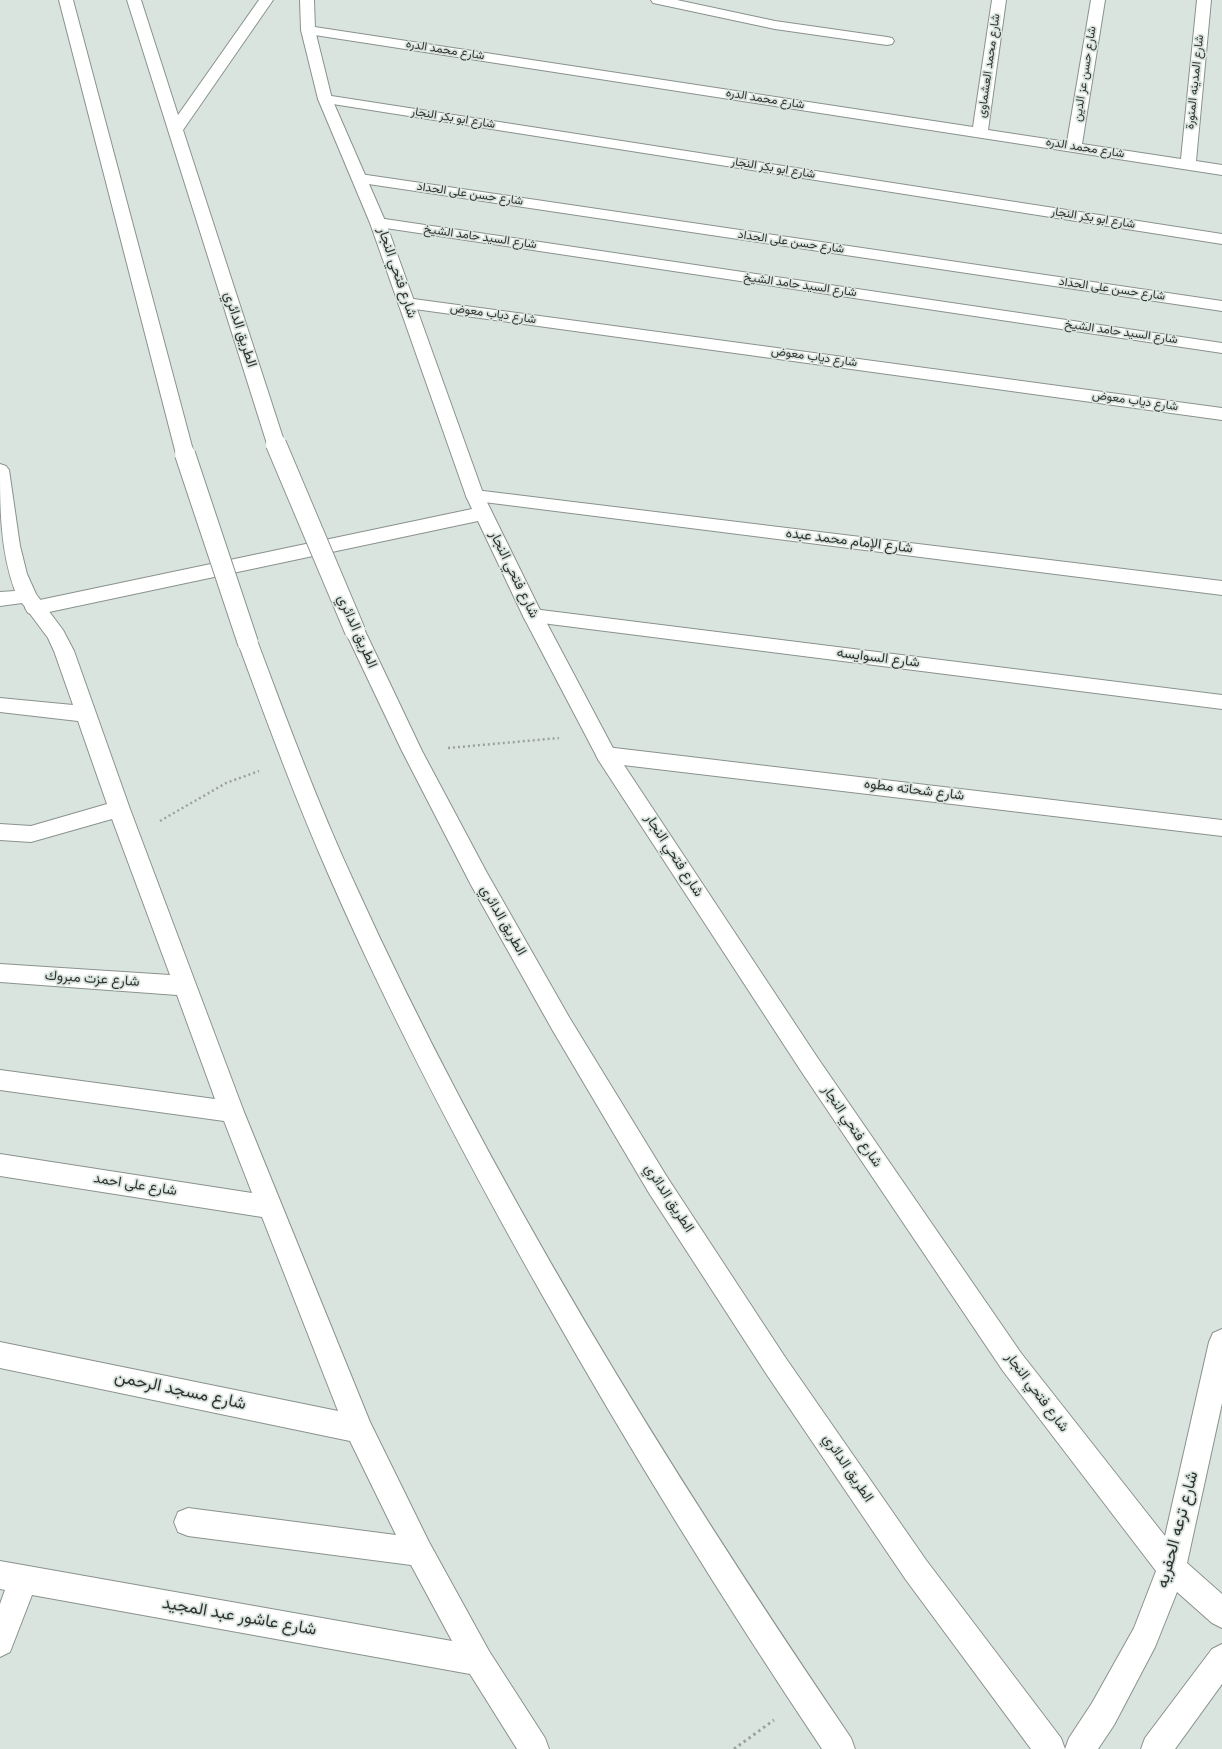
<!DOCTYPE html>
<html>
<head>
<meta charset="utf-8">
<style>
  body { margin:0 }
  canvas { display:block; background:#dae4de }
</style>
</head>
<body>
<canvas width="1222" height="1749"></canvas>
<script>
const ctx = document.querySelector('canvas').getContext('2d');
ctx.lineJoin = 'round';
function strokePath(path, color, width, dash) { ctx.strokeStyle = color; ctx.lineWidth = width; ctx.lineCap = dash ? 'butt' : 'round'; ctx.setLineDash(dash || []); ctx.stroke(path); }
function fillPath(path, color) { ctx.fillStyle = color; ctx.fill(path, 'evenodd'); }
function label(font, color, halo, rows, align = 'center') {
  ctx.font = font + ' Spectral,Vazirmatn,serif'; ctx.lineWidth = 3.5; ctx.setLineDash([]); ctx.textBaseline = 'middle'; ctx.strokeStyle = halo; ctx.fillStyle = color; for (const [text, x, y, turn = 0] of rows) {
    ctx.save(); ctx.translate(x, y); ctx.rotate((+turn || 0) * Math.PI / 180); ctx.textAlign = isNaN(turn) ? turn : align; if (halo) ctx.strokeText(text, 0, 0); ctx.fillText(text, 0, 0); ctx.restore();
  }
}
const pathFar1 = new Path2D(`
  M 448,748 L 559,738
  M 160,821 L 226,783 L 259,771`);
const path = new Path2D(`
  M 734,1749 L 774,1720`);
const street = new Path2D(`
  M 651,0 L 677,0 L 775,21 L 887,37 L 892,38 L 894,41 L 892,44 L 887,45 L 775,29 L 658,4 L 653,3 Z
  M 992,0 L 1006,0 L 988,130 L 1067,142 L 1091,0 L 1105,0 L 1082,144 L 1181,159 L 1197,0 L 1211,0 L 1196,161 L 1222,165 L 1222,175 L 308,34 L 303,33 L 301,30 L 303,27 L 308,26 L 973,127 Z
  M 325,95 L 1222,234 L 1222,244 L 320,102 L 318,99 L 320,96 Z
  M 360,174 L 1222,301 L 1222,311 L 355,182 L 352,179 L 355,176 Z
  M 378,218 L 1222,343 L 1222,353 L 372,226 L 370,223 L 372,220 Z
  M 406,298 L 1222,408 L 1222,420 L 400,307 L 398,303 L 400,299 Z
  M 0,464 L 6,466 L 9,470 L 20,546 L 27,574 L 36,594 L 63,630 L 74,651 L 130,809 L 244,1112 L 370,1422 L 429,1542 L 489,1651 L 545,1738 L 549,1749 L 517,1749 L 470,1674 L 32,1595 L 10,1652 L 0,1657 L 0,1604 L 5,1590 L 0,1589 L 0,1561 L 452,1641 L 411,1565 L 188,1536 L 178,1532 L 174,1522 L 178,1512 L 188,1508 L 396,1535 L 350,1441 L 0,1368 L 0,1342 L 338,1411 L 262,1217 L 0,1176 L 0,1154 L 252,1193 L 224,1121 L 0,1090 L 0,1070 L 215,1099 L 177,995 L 0,982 L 0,964 L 170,975 L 112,819 L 31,842 L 0,840 L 0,824 L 31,826 L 107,804 L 78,721 L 0,712 L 0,698 L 73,705 L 54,651 L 48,638 L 22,603 L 0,606 L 0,592 L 15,591 C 0,550 0,507 0,464 Z
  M 475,490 L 1222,581 L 1222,595 L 468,500 L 466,496 L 468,492 Z
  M 533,609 L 1222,695 L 1222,709 L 526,621 L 523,616 L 526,611 Z
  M 606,747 L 1222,820 L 1222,836 L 606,763 L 599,761 L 596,755 L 599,749 Z
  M 1222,1644 L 1222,1684 L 1175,1749 L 1141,1749 L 1145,1738 L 1212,1649 Z`);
const secondary = new Path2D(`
  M 300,0 L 314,0 L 315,30 L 332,99 L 386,223 L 484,496 L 543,616 L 614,750 L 817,1057 L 1021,1353 L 1165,1536 L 1209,1342 L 1213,1333 L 1222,1329 L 1222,1403 L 1187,1563 L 1222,1594 L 1222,1628 L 1212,1623 L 1177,1592 L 1155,1647 L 1114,1725 L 1098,1749 L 1065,1749 L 1069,1738 L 1092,1703 L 1134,1628 L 1156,1571 L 1003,1371 L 801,1071 L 599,761 L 523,616 L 478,521 L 35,615 L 28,613 L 25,608 L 28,603 L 35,601 L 472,509 L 466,496 L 370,223 L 318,99 L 301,30 Z`);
const highway = new Path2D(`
  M 59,0 L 73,0 L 194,454 L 191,458 L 185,460 L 179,458 L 176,454 Z
  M 127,0 L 141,0 L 178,115 L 259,0 L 273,0 L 183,130 L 285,444 L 282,448 L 276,450 L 270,448 L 267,444 Z
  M 355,624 L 362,626 L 365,631 L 422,751 L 487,873 L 569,1017 L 667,1177 L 785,1357 L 926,1560 L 1061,1738 L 1065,1749 L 1031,1749 L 906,1580 L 767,1375 L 649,1193 L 553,1031 L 471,885 L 402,751 L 345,631 L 348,626 Z
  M 248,636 L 255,638 L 258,643 C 288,723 318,804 354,882 C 489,1180 667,1467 851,1738 L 855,1749 L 822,1749 C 723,1601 629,1449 541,1293 C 465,1158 392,1020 330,878 C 296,801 267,722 238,643 L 241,638 Z`);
const highwayBridge = new Path2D(`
  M 276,444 L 355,631
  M 185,454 L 248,643`);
const farStreetnames = [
  ["شارع محمد الدره",445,51,9],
  ["شارع محمد العشماوى",990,66,-82],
  ["شارع حسن عز الدين",1086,74,-81],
  ["شارع المدينه المنورة",1196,82,-84],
  ["شارع محمد الدره",765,100,9],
  ["شارع ابو بكر النجار",453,119,9],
  ["شارع محمد الدره",1085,149,9],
  ["شارع ابو بكر النجار",773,169,9],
  ["شارع حسن على الحداد",470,195,8],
  ["شارع ابو بكر النجار",1093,219,9],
  ["شارع السيد حامد الشيخ",480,238,8],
  ["شارع حسن على الحداد",791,243,8],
  ["شارع السيد حامد الشيخ",800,286,8],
  ["شارع حسن على الحداد",1112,290,8],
  ["شارع دياب معوض",493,315,8],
  ["شارع السيد حامد الشيخ",1121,333,8],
  ["شارع دياب معوض",814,358,8],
  ["شارع دياب معوض",1135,402,8]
];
const streetNames = [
  ["شارع فتحي النجار",396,273,71],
  ["الطريق الدائري",239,330,72],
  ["شارع الإمام محمد عبده",849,542,7],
  ["شارع فتحي النجار",513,575,64],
  ["الطريق الدائري",356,632,66],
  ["شارع السوايسه",878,659,7],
  ["شارع شحاته مطوه",914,791,7],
  ["شارع فتحي النجار",673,856,57],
  ["الطريق الدائري",502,921,60],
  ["شارع عزت مبروك",92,980,4],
  ["شارع فتحي النجار",851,1127,56],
  ["شارع على احمد",135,1186,9],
  ["الطريق الدائري",668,1199,57],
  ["شارع فتحي النجار",1036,1393,53],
  ["الطريق الدائري",847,1469,56]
];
const nearStreetnames = [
  ["شارع مسجد الرحمن",180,1392,12],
  ["شارع ترعه الحفريه",1179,1530,-75],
  ["شارع عاشور عبد المجيد",239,1618,10]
];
strokePath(street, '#8a928d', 2);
strokePath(secondary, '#8a928d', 2);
strokePath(highway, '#8a928d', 2);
strokePath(pathFar1, '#9aa29d', 2.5, [2, 3]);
strokePath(path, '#9aa29d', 3, [2.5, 3.5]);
fillPath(street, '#fff');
fillPath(secondary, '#fff');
fillPath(highway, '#fff');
strokePath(highwayBridge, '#8a928d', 22, []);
strokePath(highwayBridge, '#fff', 20);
label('12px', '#303431', '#dae4de', farStreetnames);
label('14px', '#303431', '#dae4de', streetNames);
label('17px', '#303431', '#dae4de', nearStreetnames);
</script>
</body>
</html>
